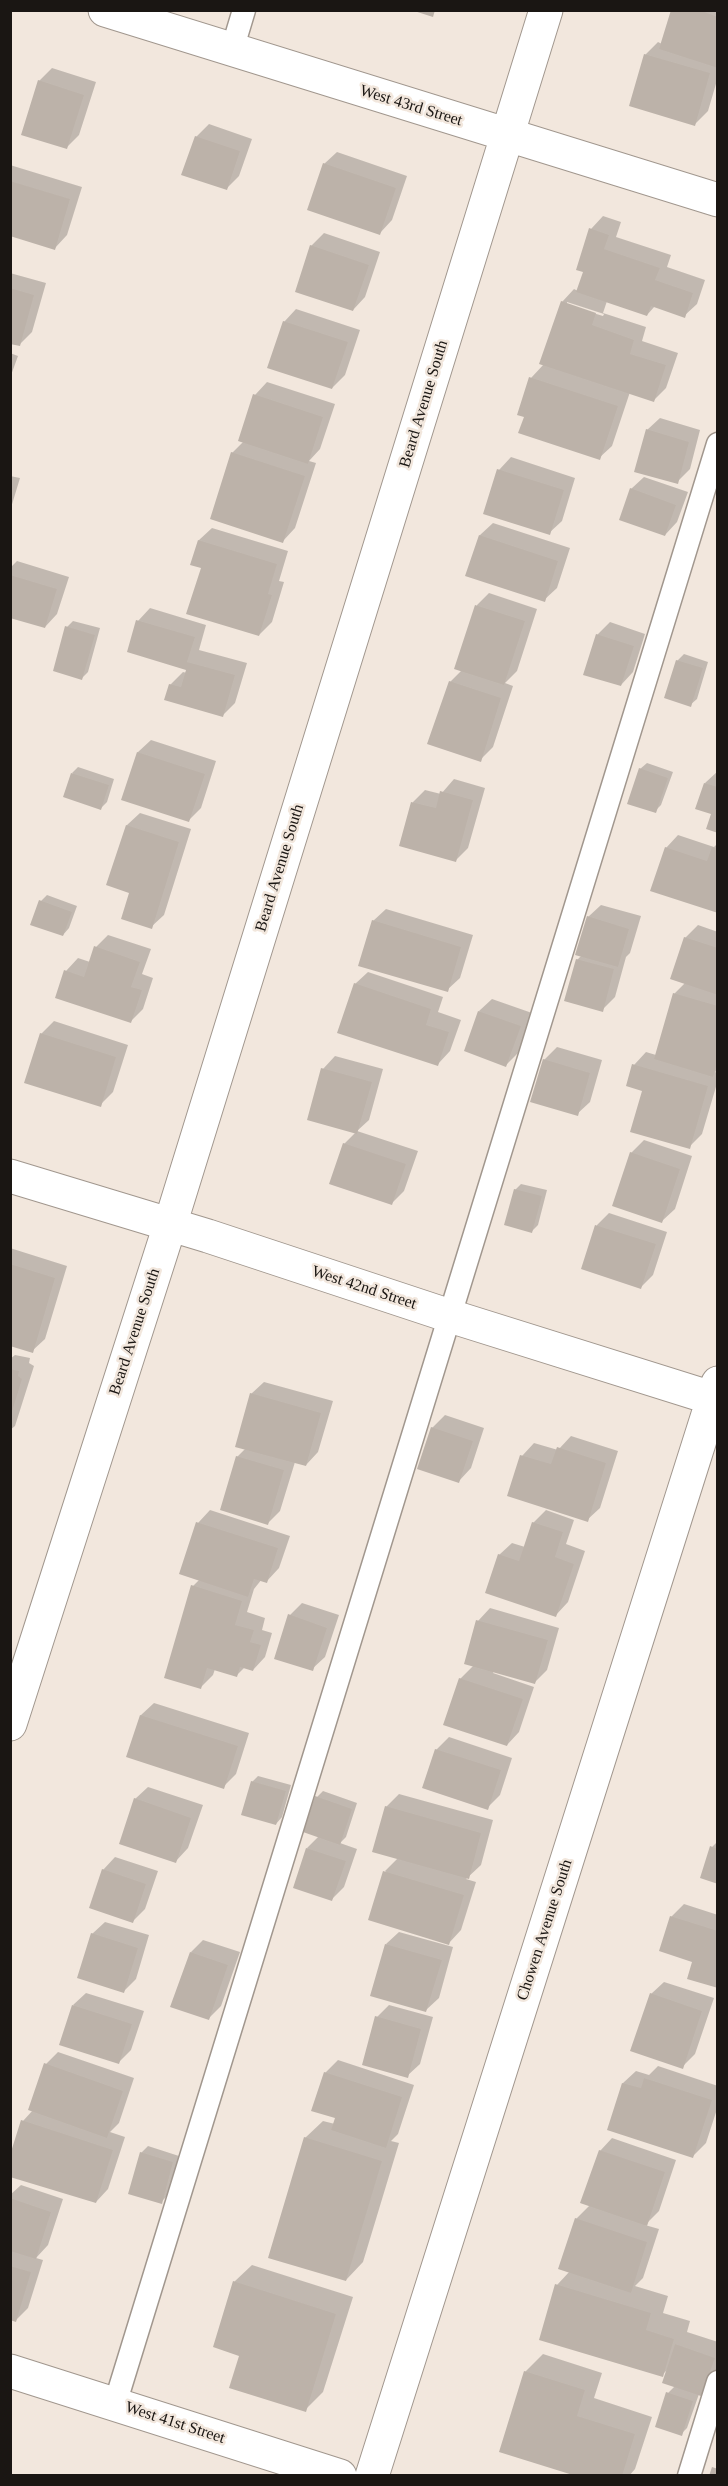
<!DOCTYPE html>
<html>
<head>
<meta charset="utf-8">
<style>
  body { margin:0 }
  #map { position:relative; width:728px; height:2486px; overflow:hidden; background:#f2e7dd; font-family:Georgia,serif }
  canvas { display:block }
  .frame { position:absolute; inset:0; border:12px solid #1a1613; pointer-events:none }
</style>
</head>
<body>
<div id="map">
<canvas width="728" height="2486"></canvas>
<div class="frame"></div>
</div>
<script>
const ctx = document.querySelector('canvas').getContext('2d');
ctx.lineJoin = 'round';
function fillPath(path, color) { ctx.fillStyle = color; ctx.fill(path, 'evenodd'); }
function strokePath(path, color, width, dash) { ctx.strokeStyle = color; ctx.lineWidth = width; ctx.lineCap = dash ? 'butt' : 'round'; ctx.setLineDash(dash || []); ctx.stroke(path); }
function label(font, color, halo, rows, align = 'center') {
  ctx.font = font + ' Georgia,serif'; ctx.lineWidth = 5; ctx.setLineDash([]); ctx.textBaseline = 'middle'; ctx.strokeStyle = halo; ctx.fillStyle = color; for (const [text, x, y, turn = 0] of rows) {
    ctx.save(); ctx.translate(x, y); ctx.rotate((+turn || 0) * Math.PI / 180); ctx.textAlign = isNaN(turn) ? turn : align; if (halo) ctx.strokeText(text, 0, 0); ctx.fillText(text, 0, 0); ctx.restore();
  }
}
const shadow = new Path2D(`
  M 673,10 L 718,10 L 718,77 L 708,111 L 695,124 L 645,55 L 658,42 L 662,44 Z
  M 52,68 L 96,82 L 79,135 L 66,148 L 39,81 Z
  M 209,124 L 252,139 L 239,176 L 226,189 L 196,137 Z
  M 337,152 L 407,176 L 392,220 L 380,233 L 324,164 Z
  M 10,165 L 82,187 L 67,235 L 55,248 L 10,235 Z
  M 603,216 L 621,222 L 616,237 L 671,255 L 667,267 L 705,280 L 697,304 L 684,316 L 655,306 L 647,315 L 607,301 L 603,313 L 646,327 L 642,341 L 678,353 L 666,388 L 654,400 L 630,392 L 612,446 L 599,458 L 526,416 L 531,378 L 544,364 L 562,302 L 574,289 L 578,291 L 585,271 L 591,229 ZM 567,302 L 604,314 L 603,316 L 567,305 Z
  M 324,233 L 380,252 L 365,297 L 353,310 L 311,246 Z
  M 10,273 L 46,283 L 32,332 L 19,345 L 10,342 Z
  M 296,309 L 360,330 L 345,375 L 332,388 L 284,322 Z
  M 10,353 L 18,356 L 10,378 Z
  M 267,382 L 335,404 L 320,449 L 309,461 L 316,463 L 295,528 L 283,541 L 232,453 L 244,441 L 255,395 Z
  M 660,418 L 700,430 L 690,469 L 677,482 L 647,430 Z
  M 511,457 L 575,478 L 562,521 L 549,533 L 499,470 Z
  M 10,476 L 20,478 L 10,511 Z
  M 644,477 L 688,492 L 677,522 L 665,535 L 631,489 Z
  M 493,523 L 570,548 L 557,588 L 544,600 L 467,575 L 480,535 Z
  M 212,528 L 288,551 L 279,581 L 284,582 L 272,622 L 259,635 L 202,567 L 199,540 Z
  M 17,561 L 69,577 L 57,614 L 45,627 L 10,617 L 10,568 Z
  M 489,593 L 537,609 L 517,671 L 505,683 L 513,686 L 493,747 L 480,760 L 450,682 L 462,670 L 456,668 L 477,605 Z
  M 150,608 L 206,625 L 199,650 L 247,663 L 235,703 L 222,716 L 170,685 L 183,672 L 187,673 L 188,669 L 138,621 Z
  M 73,621 L 100,628 L 88,672 L 82,678 L 67,627 Z
  M 610,622 L 645,634 L 633,672 L 621,685 L 597,635 Z
  M 684,654 L 708,662 L 697,699 L 690,705 L 677,661 Z
  M 151,740 L 216,761 L 201,808 L 189,820 L 123,799 L 138,752 Z
  M 647,763 L 673,772 L 661,805 L 655,811 L 640,769 Z
  M 78,767 L 114,779 L 107,802 L 101,808 L 72,773 Z
  M 718,771 L 718,831 L 705,783 Z
  M 454,779 L 485,788 L 468,848 L 456,860 L 401,845 L 413,802 L 425,790 L 441,794 Z
  M 140,813 L 191,829 L 164,915 L 151,927 L 131,892 L 127,825 Z
  M 678,835 L 714,847 L 718,843 L 718,911 L 666,848 Z
  M 47,895 L 77,906 L 69,928 L 63,935 L 41,901 Z
  M 601,905 L 641,916 L 630,953 L 626,957 L 615,997 L 602,1010 L 577,960 L 582,955 L 588,917 Z
  M 386,909 L 473,935 L 460,978 L 447,990 L 373,921 Z
  M 698,925 L 718,932 L 718,1070 L 715,1072 L 718,1073 L 718,1080 L 702,1134 L 689,1147 L 644,1090 L 634,1065 L 646,1052 L 656,1055 L 674,994 L 685,983 L 685,938 Z
  M 108,935 L 151,949 L 142,974 L 153,978 L 143,1009 L 130,1022 L 66,971 L 78,958 L 90,962 L 96,947 Z
  M 368,972 L 443,997 L 438,1012 L 461,1020 L 450,1051 L 438,1064 L 355,984 Z
  M 492,999 L 532,1013 L 519,1052 L 506,1065 L 479,1011 Z
  M 54,1021 L 128,1045 L 113,1092 L 100,1105 L 41,1034 Z
  M 557,1047 L 602,1060 L 590,1102 L 577,1114 L 544,1060 Z
  M 335,1056 L 383,1069 L 369,1120 L 357,1131 L 418,1151 L 404,1191 L 392,1203 L 344,1144 L 356,1132 L 323,1069 Z
  M 644,1140 L 692,1156 L 675,1209 L 662,1221 L 631,1153 Z
  M 521,1184 L 547,1190 L 538,1225 L 532,1231 L 515,1190 Z
  M 609,1213 L 667,1232 L 653,1275 L 641,1287 L 583,1268 L 597,1225 Z
  M 10,1248 L 67,1266 L 45,1339 L 32,1351 L 10,1345 Z
  M 15,1355 L 30,1358 L 29,1363 L 34,1366 L 15,1426 L 10,1430 L 10,1359 Z
  M 264,1382 L 333,1401 L 318,1452 L 306,1465 L 295,1462 L 280,1511 L 268,1523 L 237,1457 L 246,1448 L 251,1394 Z
  M 445,1415 L 484,1428 L 471,1468 L 459,1481 L 432,1428 Z
  M 571,1436 L 618,1451 L 600,1508 L 587,1520 L 522,1456 L 534,1443 L 558,1450 Z
  M 210,1510 L 290,1536 L 279,1568 L 267,1581 L 262,1579 L 254,1589 L 247,1612 L 265,1618 L 262,1630 L 272,1633 L 265,1657 L 253,1670 L 245,1667 L 237,1675 L 215,1669 L 213,1675 L 200,1688 L 193,1586 L 200,1579 L 198,1523 Z
  M 546,1510 L 574,1520 L 566,1544 L 585,1551 L 568,1602 L 556,1615 L 499,1555 L 512,1543 L 525,1547 L 533,1523 Z
  M 302,1603 L 339,1615 L 325,1657 L 312,1669 L 290,1615 Z
  M 490,1608 L 559,1628 L 547,1670 L 535,1682 L 494,1671 L 493,1673 L 534,1687 L 519,1732 L 507,1745 L 460,1679 L 474,1665 L 478,1621 Z
  M 154,1703 L 249,1733 L 236,1774 L 223,1787 L 128,1756 L 141,1715 Z
  M 449,1737 L 512,1758 L 500,1795 L 487,1808 L 436,1750 Z
  M 258,1776 L 291,1785 L 282,1817 L 276,1824 L 252,1782 Z
  M 148,1787 L 203,1805 L 188,1848 L 176,1861 L 135,1799 Z
  M 323,1791 L 357,1803 L 346,1837 L 340,1843 L 357,1849 L 344,1887 L 332,1899 L 307,1848 L 319,1836 L 317,1797 Z
  M 399,1794 L 493,1820 L 481,1865 L 466,1879 L 476,1882 L 461,1930 L 449,1943 L 385,1871 L 398,1858 L 386,1807 Z
  M 718,1841 L 718,1882 L 712,1847 Z
  M 115,1857 L 158,1871 L 145,1909 L 133,1921 L 103,1870 Z
  M 684,1904 L 718,1915 L 718,1987 L 694,1961 L 671,1917 Z
  M 105,1922 L 149,1935 L 136,1979 L 124,1991 L 92,1934 Z
  M 399,1932 L 453,1947 L 439,1998 L 426,2010 L 386,1944 Z
  M 203,1940 L 240,1952 L 221,2006 L 209,2018 L 191,1952 Z
  M 664,1982 L 714,1998 L 695,2054 L 682,2067 L 651,1994 Z
  M 86,1993 L 144,2011 L 131,2050 L 118,2063 L 73,2005 Z
  M 389,2005 L 433,2017 L 420,2064 L 407,2076 L 377,2017 Z
  M 58,2052 L 134,2078 L 119,2123 L 110,2132 L 125,2137 L 108,2189 L 96,2202 L 23,2121 L 33,2110 L 46,2064 Z
  M 338,2060 L 414,2085 L 398,2134 L 391,2141 L 399,2143 L 363,2262 L 346,2280 L 305,2138 L 323,2121 L 335,2124 L 337,2118 L 325,2073 Z
  M 658,2066 L 718,2086 L 718,2106 L 706,2143 L 693,2156 L 609,2129 L 623,2083 L 636,2071 L 649,2075 Z
  M 612,2138 L 676,2160 L 659,2211 L 645,2225 L 659,2229 L 643,2278 L 635,2286 L 668,2296 L 663,2313 L 690,2321 L 687,2332 L 718,2342 L 718,2370 L 713,2382 L 701,2395 L 699,2394 L 687,2428 L 681,2434 L 668,2393 L 675,2386 L 668,2369 L 662,2375 L 557,2285 L 570,2271 L 576,2219 L 590,2205 L 600,2151 Z
  M 148,2146 L 179,2156 L 167,2196 L 161,2202 L 141,2153 Z
  M 21,2185 L 63,2199 L 48,2245 L 36,2258 L 43,2260 L 28,2308 L 16,2320 L 10,2319 L 10,2195 Z
  M 252,2265 L 353,2297 L 323,2392 L 305,2410 L 241,2355 L 234,2282 Z
  M 543,2354 L 602,2373 L 594,2398 L 652,2417 L 635,2469 L 629,2476 L 581,2476 L 525,2372 Z`);
const building = new Path2D(`
  M 411,10 L 435,10 L 433,17 Z
  M 671,10 L 699,10 L 718,17 L 718,68 L 659,49 Z
  M 644,54 L 710,73 L 695,126 L 629,106 Z
  M 38,80 L 84,95 L 67,149 L 21,135 Z
  M 195,136 L 240,151 L 227,190 L 181,175 Z
  M 323,163 L 396,188 L 380,235 L 307,210 Z
  M 10,181 L 70,199 L 55,250 L 10,236 Z
  M 589,228 L 609,235 L 604,249 L 660,268 L 655,280 L 693,293 L 685,318 L 651,306 L 647,316 L 576,292 L 583,272 L 576,270 Z
  M 310,245 L 369,265 L 353,311 L 295,292 Z
  M 10,288 L 34,295 L 20,346 L 10,344 Z
  M 561,301 L 596,313 L 592,325 L 634,340 L 630,354 L 666,365 L 654,402 L 539,364 Z
  M 283,321 L 348,342 L 332,389 L 267,368 Z
  M 529,377 L 618,406 L 600,460 L 518,433 L 524,417 L 517,415 Z
  M 253,394 L 323,417 L 308,464 L 238,441 Z
  M 646,429 L 689,442 L 678,484 L 634,472 Z
  M 231,452 L 305,476 L 283,543 L 210,519 Z
  M 497,469 L 564,490 L 550,535 L 483,514 Z
  M 630,488 L 676,505 L 665,536 L 619,520 Z
  M 479,535 L 558,561 L 545,602 L 465,576 Z
  M 198,540 L 277,564 L 268,594 L 272,595 L 259,636 L 186,614 L 201,568 L 190,565 Z
  M 10,575 L 57,589 L 45,628 L 10,618 Z
  M 475,605 L 525,621 L 504,685 L 454,669 Z
  M 136,620 L 195,637 L 187,662 L 235,675 L 223,717 L 164,700 L 169,684 L 181,687 L 186,670 L 127,652 Z
  M 65,626 L 95,635 L 82,680 L 53,671 Z
  M 596,634 L 634,646 L 621,686 L 583,675 Z
  M 676,660 L 703,668 L 691,707 L 664,698 Z
  M 449,681 L 501,698 L 481,762 L 427,744 Z
  M 137,752 L 205,774 L 189,822 L 121,800 Z
  M 639,768 L 668,778 L 656,813 L 627,804 Z
  M 71,773 L 109,785 L 101,810 L 63,797 Z
  M 704,783 L 718,787 L 718,833 L 706,829 L 711,814 L 695,809 Z
  M 440,791 L 473,800 L 456,862 L 399,846 L 411,802 L 436,808 Z
  M 126,825 L 179,842 L 152,929 L 121,919 L 129,893 L 106,885 Z
  M 665,847 L 707,861 L 712,847 L 718,849 L 718,913 L 650,891 Z
  M 39,900 L 72,912 L 63,936 L 30,925 Z
  M 587,916 L 629,929 L 618,967 L 575,955 Z
  M 372,920 L 461,947 L 448,992 L 358,966 Z
  M 684,937 L 718,948 L 718,995 L 670,979 Z
  M 94,946 L 140,962 L 131,987 L 142,990 L 131,1023 L 55,998 L 64,970 L 84,977 Z
  M 576,959 L 614,969 L 603,1012 L 564,1001 Z
  M 354,983 L 431,1009 L 426,1025 L 449,1032 L 438,1066 L 337,1033 Z
  M 673,993 L 718,1006 L 718,1061 L 713,1077 L 654,1059 Z
  M 478,1011 L 521,1026 L 506,1067 L 464,1051 Z
  M 40,1033 L 116,1057 L 101,1107 L 24,1083 Z
  M 543,1059 L 590,1073 L 578,1116 L 530,1102 Z
  M 632,1064 L 708,1086 L 690,1149 L 630,1132 L 642,1091 L 626,1086 Z
  M 321,1068 L 372,1082 L 357,1134 L 307,1120 Z
  M 343,1143 L 406,1164 L 392,1205 L 329,1184 Z
  M 630,1152 L 680,1169 L 662,1223 L 612,1206 Z
  M 514,1189 L 542,1196 L 532,1233 L 504,1225 Z
  M 595,1225 L 656,1244 L 641,1289 L 581,1269 Z
  M 10,1264 L 55,1278 L 33,1353 L 10,1346 Z
  M 10,1369 L 19,1371 L 18,1376 L 22,1379 L 11,1415 Z
  M 250,1393 L 321,1413 L 306,1466 L 235,1447 Z
  M 431,1427 L 473,1441 L 459,1483 L 417,1469 Z
  M 557,1447 L 606,1463 L 588,1522 L 507,1496 L 520,1455 L 551,1464 Z
  M 236,1456 L 284,1470 L 268,1525 L 220,1510 Z
  M 196,1522 L 278,1548 L 267,1583 L 254,1579 L 248,1597 L 179,1574 Z
  M 532,1522 L 563,1532 L 555,1557 L 574,1564 L 556,1617 L 485,1593 L 498,1554 L 519,1561 Z
  M 191,1585 L 242,1601 L 235,1625 L 254,1630 L 250,1642 L 261,1645 L 253,1671 L 240,1667 L 237,1677 L 207,1668 L 201,1689 L 164,1678 Z
  M 288,1614 L 327,1628 L 313,1671 L 274,1659 Z
  M 476,1620 L 548,1640 L 535,1684 L 464,1664 Z
  M 459,1678 L 523,1699 L 507,1746 L 443,1725 Z
  M 140,1715 L 238,1746 L 224,1789 L 126,1757 Z
  M 435,1749 L 501,1770 L 488,1810 L 422,1788 Z
  M 251,1781 L 286,1791 L 276,1825 L 241,1815 Z
  M 315,1796 L 352,1809 L 340,1845 L 303,1832 Z
  M 134,1798 L 191,1818 L 176,1863 L 119,1844 Z
  M 385,1806 L 481,1833 L 469,1879 L 372,1852 Z
  M 710,1846 L 718,1849 L 718,1884 L 700,1878 Z
  M 306,1848 L 346,1861 L 332,1901 L 293,1888 Z
  M 102,1869 L 146,1884 L 133,1923 L 89,1908 Z
  M 383,1871 L 464,1895 L 449,1945 L 368,1920 Z
  M 670,1916 L 718,1931 L 718,1988 L 687,1979 L 692,1962 L 659,1951 Z
  M 91,1933 L 138,1948 L 124,1993 L 77,1978 Z
  M 385,1944 L 442,1960 L 426,2012 L 370,1996 Z
  M 190,1952 L 228,1965 L 209,2020 L 170,2007 Z
  M 650,1993 L 702,2011 L 683,2069 L 630,2051 Z
  M 72,2005 L 132,2024 L 119,2064 L 59,2045 Z
  M 375,2016 L 421,2029 L 408,2078 L 362,2065 Z
  M 44,2063 L 123,2091 L 107,2138 L 28,2110 Z
  M 324,2072 L 402,2097 L 386,2148 L 331,2130 L 335,2118 L 311,2111 Z
  M 644,2078 L 712,2100 L 693,2158 L 607,2130 L 622,2083 L 641,2088 Z
  M 21,2120 L 113,2150 L 96,2203 L 10,2177 L 10,2155 Z
  M 304,2137 L 382,2161 L 346,2281 L 268,2258 Z
  M 599,2150 L 665,2172 L 647,2226 L 580,2203 Z
  M 140,2152 L 173,2162 L 162,2204 L 128,2194 Z
  M 10,2198 L 51,2212 L 36,2259 L 10,2251 Z
  M 575,2218 L 647,2242 L 631,2293 L 558,2269 Z
  M 10,2266 L 31,2272 L 16,2322 L 10,2320 Z
  M 233,2281 L 336,2314 L 306,2412 L 229,2388 L 239,2356 L 213,2347 Z
  M 555,2284 L 651,2313 L 646,2330 L 674,2339 L 663,2377 L 539,2340 Z
  M 675,2344 L 715,2358 L 701,2396 L 662,2383 Z
  M 524,2371 L 585,2390 L 577,2416 L 635,2434 L 622,2476 L 576,2476 L 499,2452 Z
  M 666,2392 L 693,2401 L 682,2436 L 655,2427 Z
  M 712,2467 L 718,2469 L 718,2476 L 709,2476 Z`);
const lane = new Path2D(`
  M 232,50 L 244,10
  M 115,2404 L 718,444
  M 689,2476 L 718,2382`);
const street = new Path2D(`
  M 105,10 L 718,200
  M 10,1176 L 208,1236 L 450,1316 L 718,1400
  M 10,1724 L 170,1225 L 546,10
  M 10,2371 L 340,2476
  M 372,2476 L 718,1383`);
const streetNames = [
  ["West 43rd Street",411,106,17],
  ["Beard Avenue South",424,404,-73],
  ["Beard Avenue South",280,868,-73],
  ["West 42nd Street",364,1288,18],
  ["Beard Avenue South",135,1332,-72],
  ["Chowen Avenue South",545,1930,-72],
  ["West 41st Street",175,2423,18]
];
fillPath(shadow, '#0003');
fillPath(building, '#bcb2a9');
strokePath(lane, '#a1978e', 25);
strokePath(street, '#a1978e', 35);
strokePath(lane, '#fff', 22);
strokePath(street, '#fff', 33);
label('16px', '#1a1613', '#f2e7dd', streetNames);
</script>
</body>
</html>
